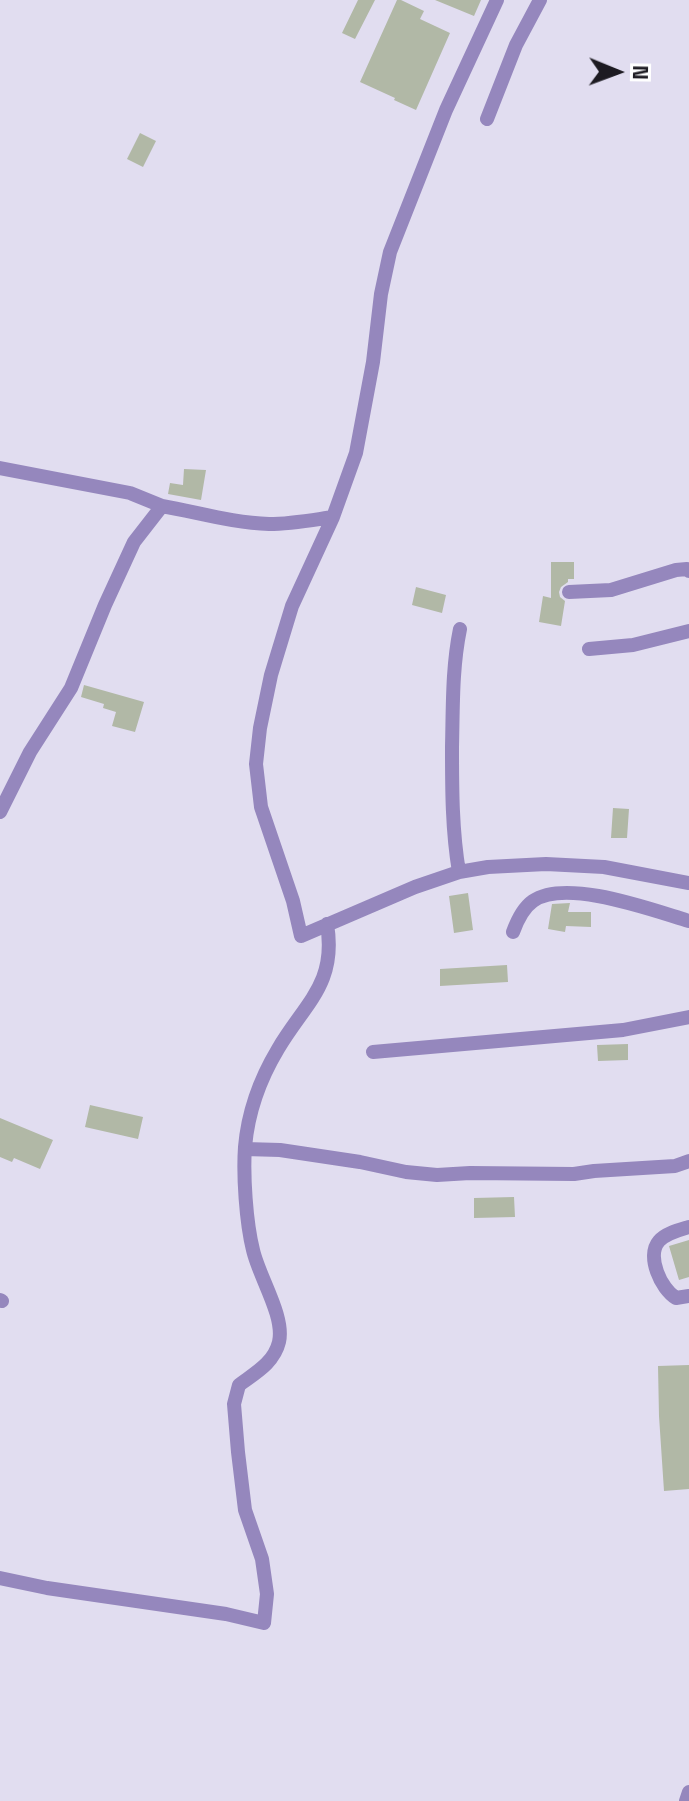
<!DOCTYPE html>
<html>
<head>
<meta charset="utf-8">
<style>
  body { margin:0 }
  #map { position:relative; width:689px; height:1801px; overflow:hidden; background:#e1ddf0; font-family:"Space Grotesk",sans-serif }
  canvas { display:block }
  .north { position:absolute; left:577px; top:32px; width:80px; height:80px; -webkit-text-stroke:6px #fff; paint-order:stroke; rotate:91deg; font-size:22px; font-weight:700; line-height:32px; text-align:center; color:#1d1b22 }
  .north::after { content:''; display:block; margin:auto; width:28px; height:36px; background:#1d1b22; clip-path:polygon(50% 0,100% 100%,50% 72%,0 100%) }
</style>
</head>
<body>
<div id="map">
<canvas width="689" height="1801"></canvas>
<div class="north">N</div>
</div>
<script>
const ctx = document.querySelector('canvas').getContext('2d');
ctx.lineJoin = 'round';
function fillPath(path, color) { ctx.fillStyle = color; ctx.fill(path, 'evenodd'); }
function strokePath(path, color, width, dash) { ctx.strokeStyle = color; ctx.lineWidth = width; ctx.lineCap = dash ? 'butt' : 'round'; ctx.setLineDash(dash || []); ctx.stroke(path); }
const building = new Path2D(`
  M 358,0 L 375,0 L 355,39 L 342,33 Z
  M 397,0 L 401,0 L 424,11 L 420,19 L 450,33 L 416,110 L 394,100 L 395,98 L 360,82 Z
  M 435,0 L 481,0 L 474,16 Z
  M 140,133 L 156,141 L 143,167 L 127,159 Z
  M 184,469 L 206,470 L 201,500 L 168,494 L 170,483 L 183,485 Z
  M 551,562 L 574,562 L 574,579 L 568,579 L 568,582 L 561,587 L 559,592 L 560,597 L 565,601 L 561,626 L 539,622 L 543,596 L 551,598 Z
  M 416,587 L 446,595 L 442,613 L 412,605 Z
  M 84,685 L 144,702 L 135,732 L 112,726 L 116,712 L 103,708 L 104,704 L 81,697 Z
  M 613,808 L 629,809 L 627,838 L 611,838 Z
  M 468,893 L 473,930 L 454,933 L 449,896 Z
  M 570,903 L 568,912 L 591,912 L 591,927 L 566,926 L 565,932 L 548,929 L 552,904 Z
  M 507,965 L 508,982 L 440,986 L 440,969 Z
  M 628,1044 L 628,1060 L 598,1061 L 597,1045 Z
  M 90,1105 L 143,1117 L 138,1139 L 85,1127 Z
  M 0,1118 L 53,1140 L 40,1169 L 14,1158 L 12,1162 L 0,1157 Z
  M 514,1197 L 515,1217 L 474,1218 L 474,1198 Z
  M 689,1240 L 689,1277 L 679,1280 L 669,1246 Z
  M 689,1365 L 689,1489 L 664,1491 L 659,1416 L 658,1366 Z`);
const minor = new Path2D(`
  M 497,0 L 446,110 L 390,252 L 381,294 L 373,362 L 356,453 L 333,517 L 292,606 L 271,675 L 260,728 L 256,764 L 261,807 L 293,901 L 301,936 L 415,887 L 459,872 L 488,867 L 546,864 L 604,867 L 689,883
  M 487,119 L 516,45 L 540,0
  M 0,468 L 130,493 L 162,506 L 134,542 L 105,605 L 71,688 L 30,752 L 0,812
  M 162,506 C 197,512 233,523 269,524 C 291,524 312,520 333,517
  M 569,592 L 611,590 L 676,570 L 687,569 L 689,571
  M 589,649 L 633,645 L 689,631
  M 459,872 C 452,830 452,789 452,747 C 453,707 452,668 460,629
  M 513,932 C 517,921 523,908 533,901 C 566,878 652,910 689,921
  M 373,1052 L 623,1030 L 689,1017
  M 245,1149 L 280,1150 L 360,1162 L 406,1172 L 437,1175 L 470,1173 L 574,1174 L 594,1171 L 675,1166 L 689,1161
  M 689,1227 C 679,1230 666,1233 659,1241 C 646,1256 661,1289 676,1298 L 689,1296
  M 0,1300 L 2,1301
  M 0,1578 L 47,1588 L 226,1614 L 264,1623 L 267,1594 L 262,1559 L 245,1510 L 238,1452 L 234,1404 L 239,1385 C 255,1373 274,1363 279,1342 C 285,1316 259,1277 253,1250 C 246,1222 243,1175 245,1147 C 248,1112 260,1079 278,1049 C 305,1003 337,984 327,924
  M 686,1801 L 689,1792`);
fillPath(building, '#b1b8a6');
strokePath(minor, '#9587bd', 14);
</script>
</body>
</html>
